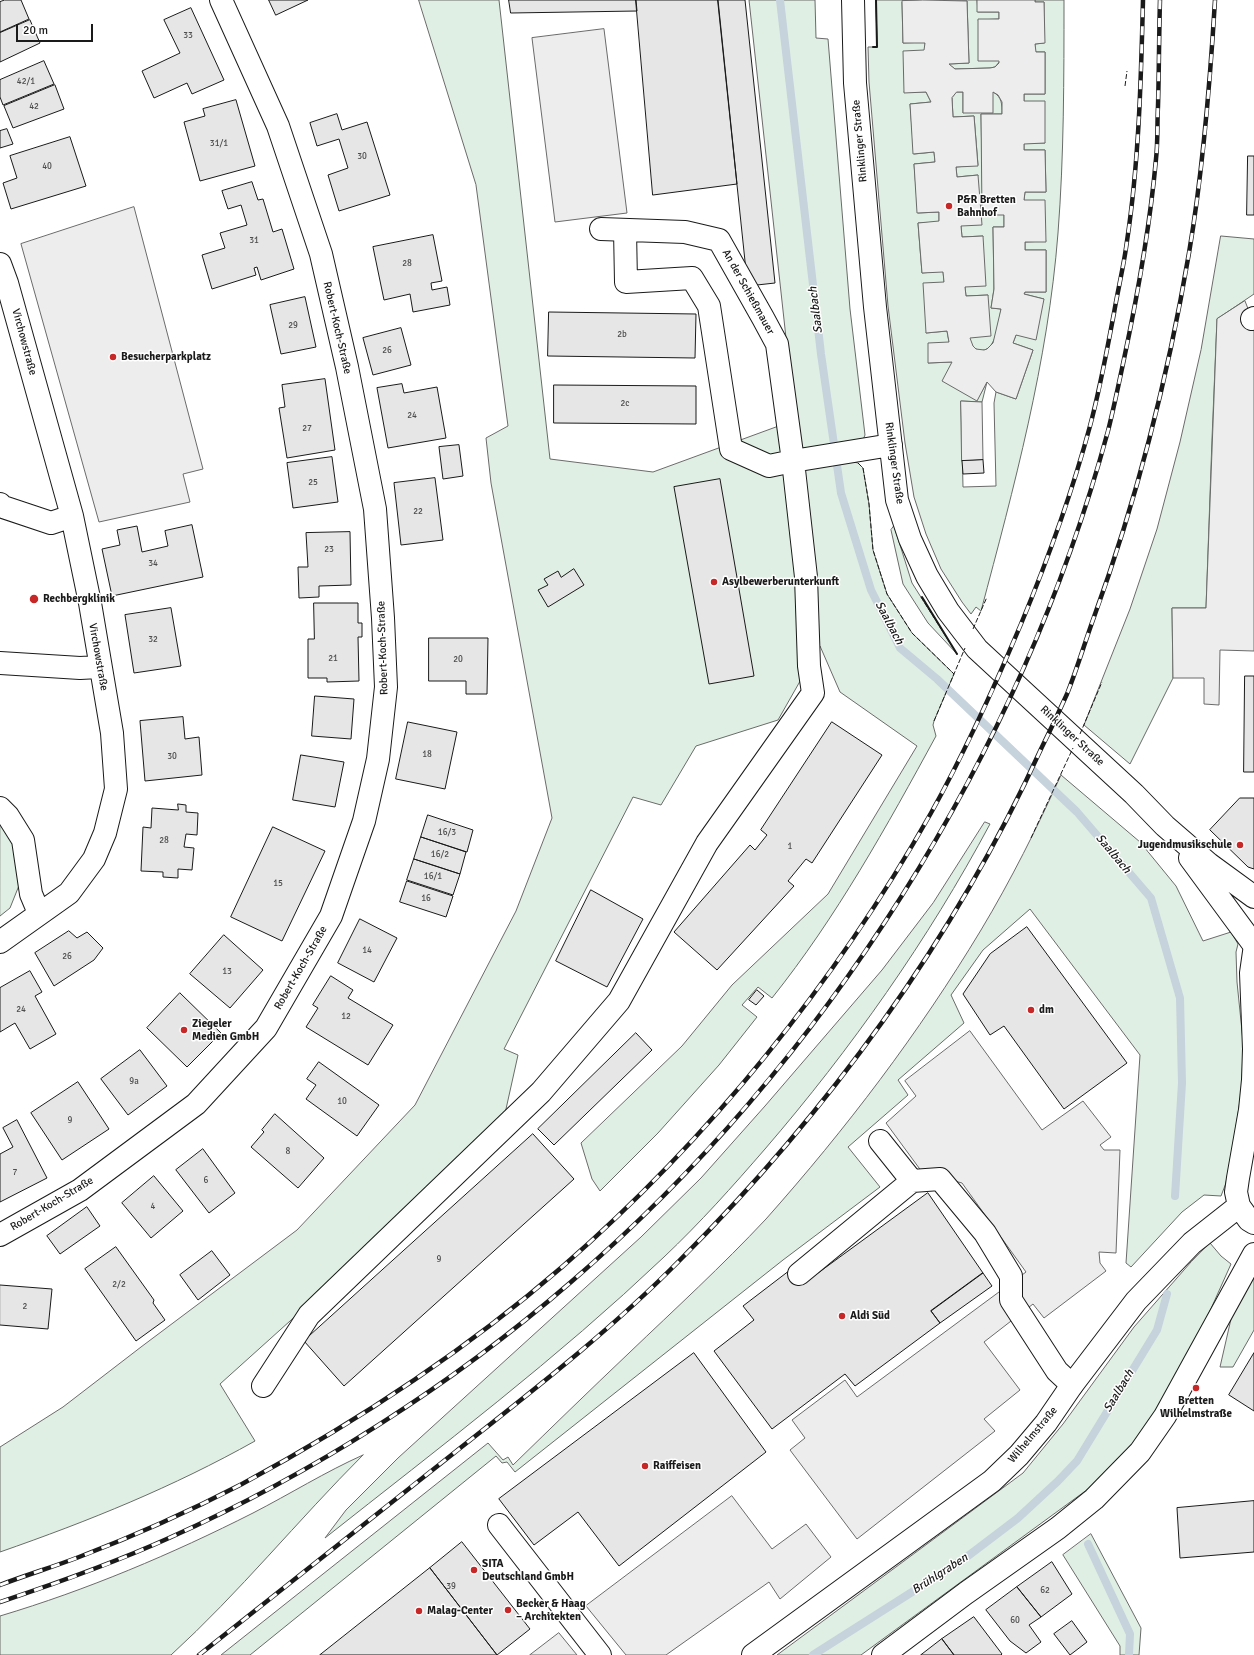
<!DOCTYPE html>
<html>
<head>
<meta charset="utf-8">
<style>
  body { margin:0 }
  #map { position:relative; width:1254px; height:1655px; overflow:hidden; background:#fff; font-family:Signika,sans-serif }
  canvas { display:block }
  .scale { position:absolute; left:16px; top:24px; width:77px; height:18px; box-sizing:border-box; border:2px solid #1a1a1a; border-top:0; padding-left:5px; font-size:12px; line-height:14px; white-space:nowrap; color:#1a1a1a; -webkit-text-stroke:3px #fff; paint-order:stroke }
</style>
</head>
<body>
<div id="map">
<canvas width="1254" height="1655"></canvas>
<div class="scale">20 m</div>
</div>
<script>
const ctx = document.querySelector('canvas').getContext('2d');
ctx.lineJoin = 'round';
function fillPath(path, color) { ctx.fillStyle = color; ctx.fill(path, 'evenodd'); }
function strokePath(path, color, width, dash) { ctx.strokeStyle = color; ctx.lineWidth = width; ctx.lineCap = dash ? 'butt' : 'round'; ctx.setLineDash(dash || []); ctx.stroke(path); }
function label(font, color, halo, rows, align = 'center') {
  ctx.font = font + ' Signika,sans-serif'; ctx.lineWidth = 3; ctx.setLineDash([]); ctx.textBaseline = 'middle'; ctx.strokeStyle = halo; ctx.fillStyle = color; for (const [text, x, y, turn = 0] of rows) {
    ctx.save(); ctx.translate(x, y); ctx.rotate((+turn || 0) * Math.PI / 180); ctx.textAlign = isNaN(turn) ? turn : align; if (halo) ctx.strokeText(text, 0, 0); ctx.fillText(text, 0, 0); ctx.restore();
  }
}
const green = new Path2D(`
  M 419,0 L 499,0 L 550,459 L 653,472 L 795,420 L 749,0 L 815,0 L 816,38 L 828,39 L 850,309 L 865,435 L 854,462 L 858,463 L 863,468 L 869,504 L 873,550 L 887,594 L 912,633 L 954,674 L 934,721 L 933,725 L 936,736 C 887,826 836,918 772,998 L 758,987 L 742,1005 L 757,1017 L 719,1065 L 658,1133 L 600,1191 L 592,1179 L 581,1143 L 682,1046 L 732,985 L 828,894 L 917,746 L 840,692 L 820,646 L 778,720 L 696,746 L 661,805 L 633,797 L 504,1049 L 518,1055 L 504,1118 L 300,1312 L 220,1384 L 255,1441 C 173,1487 89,1521 0,1552 L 0,1447 L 63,1407 L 141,1347 L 297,1230 L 415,1105 L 516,911 L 552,818 L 491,483 L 486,438 L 508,426 L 476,185 Z
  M 876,0 L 923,0 L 902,2 L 903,43 L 925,42 L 925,50 L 904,92 L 926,92 L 931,102 L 910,104 L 914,154 L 934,152 L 935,162 L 914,164 L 918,213 L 939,212 L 939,222 L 918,223 L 922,273 L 943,271 L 944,282 L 926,333 L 947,331 L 949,342 L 928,363 L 952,362 L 977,400 L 987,382 L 982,402 L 961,401 L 963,487 L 996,486 L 994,403 L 996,392 L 1016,399 L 1033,350 L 1013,343 L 1016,335 L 1044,299 L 1024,294 L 1025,292 L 1046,292 L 1046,250 L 1025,250 L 1025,242 L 1046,241 L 1024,200 L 1025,192 L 1046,192 L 1045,150 L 1024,150 L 1024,143 L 1045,143 L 1024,102 L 1024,94 L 1045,94 L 1045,52 L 1035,52 L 1035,44 L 1044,43 L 1044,2 L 1035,2 L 1035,0 L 1064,0 C 1064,78 1064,156 1058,233 C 1048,362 1014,487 981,611 L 976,607 L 971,614 L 962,602 L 941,569 L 926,534 L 914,497 L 905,443 L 888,306 L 869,82 L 868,47 L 877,47 Z
  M 945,0 L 977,0 L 978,12 L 999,12 L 999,19 L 978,20 L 1000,61 L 995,67 L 990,68 L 955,69 L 948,64 L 969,63 L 967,1 L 945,1 Z
  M 957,92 L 963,92 L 963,113 L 993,92 C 1002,97 1002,104 1002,114 L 981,114 L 983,215 L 1004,214 L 1004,227 L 993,227 L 994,289 L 991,308 L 1001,309 C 999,321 996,354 979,350 C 973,349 971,343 969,338 L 988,295 L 966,296 L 965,287 L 983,236 L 962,237 L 961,226 L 978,175 L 957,177 L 956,167 L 978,165 L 974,116 L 953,117 L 952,98 Z
  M 1221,236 L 1254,239 L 1254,294 L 1217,319 L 1212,439 L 1206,608 L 1172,608 L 1173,678 L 1130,764 L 1084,725 L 1130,609 L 1157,529 L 1180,442 L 1201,350 Z
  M 894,526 L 912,583 L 957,654 L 928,623 L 903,584 L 891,530 Z
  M 1061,775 L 1140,842 L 1176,886 L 1203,941 L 1231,932 L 1238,944 L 1236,952 L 1237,982 L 1243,1041 L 1242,1087 L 1235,1134 L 1226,1183 L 1221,1196 L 1204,1195 L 1182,1212 L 1131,1267 L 1126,1263 L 1140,1055 L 1030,909 L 983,950 L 951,995 L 964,1023 L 898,1080 L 908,1095 L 848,1147 L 880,1187 L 783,1260 L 515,1472 L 507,1462 L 502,1463 L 496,1456 L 250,1655 L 221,1655 L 488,1443 L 503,1460 L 508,1457 L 513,1465 C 552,1427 590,1390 629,1353 C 675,1309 722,1266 766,1219 C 846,1129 919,1033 981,930 C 1011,880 1037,828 1061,775 Z
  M 0,819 L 16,848 L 22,878 L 10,908 L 0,916 Z
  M 985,822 L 990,824 C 928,940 851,1049 765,1149 C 733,1186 700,1223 664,1257 C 558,1358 440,1447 325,1538 L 346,1510 L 398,1458 L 641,1237 L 701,1178 L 765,1106 L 882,970 L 933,903 Z
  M 1210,1243 L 1221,1256 L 1231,1264 L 1205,1322 L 1147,1431 L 1099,1481 L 861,1655 L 777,1655 L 1023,1473 L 1063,1424 L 1134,1327 L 1191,1262 Z
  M 1251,1275 L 1254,1276 L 1254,1330 L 1233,1367 L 1220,1367 L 1231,1319 Z
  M 363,1455 C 298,1520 239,1593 171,1655 L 0,1655 L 0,1616 C 87,1590 172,1554 253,1513 C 290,1494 325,1472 363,1455 Z
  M 1091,1534 L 1141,1628 L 1139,1655 L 1120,1655 L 1120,1646 L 1063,1555 Z`);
const parking = new Path2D(`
  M 923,0 L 967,1 L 969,63 L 949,64 L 955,69 L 990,68 L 995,67 L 999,63 L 999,61 L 978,61 L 978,19 L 999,19 L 999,12 L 977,12 L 977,0 L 1035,0 L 1035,2 L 1044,2 L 1045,43 L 1035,44 L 1036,52 L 1045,52 L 1045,94 L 1024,94 L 1024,101 L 1045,101 L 1045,143 L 1024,144 L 1024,150 L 1045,150 L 1046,192 L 1025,192 L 1024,200 L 1045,200 L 1046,242 L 1025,242 L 1025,250 L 1046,250 L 1046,292 L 1025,292 L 1024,294 L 1044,299 L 1036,340 L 1016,335 L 1013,343 L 1033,350 L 1016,399 L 996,392 L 987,382 L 977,401 L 942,381 L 952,362 L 928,363 L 928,343 L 949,342 L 947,331 L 926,333 L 923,283 L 944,282 L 943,272 L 922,273 L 918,223 L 939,221 L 939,212 L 917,213 L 914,164 L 935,162 L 934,152 L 913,154 L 910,104 L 931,102 L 926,92 L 904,93 L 903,51 L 924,50 L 925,43 L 903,43 L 902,1 ZM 957,92 L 963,92 L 963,113 L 993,113 L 993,92 L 998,95 L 1002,102 L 1002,114 L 981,114 L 982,215 L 1004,215 L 1004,227 L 993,227 L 994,289 L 991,308 L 1001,309 L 993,343 L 987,349 L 984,350 L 976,349 L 973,346 L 970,338 L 991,336 L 988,295 L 966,296 L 965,287 L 986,286 L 983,236 L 962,237 L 961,226 L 982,225 L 978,175 L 957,177 L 956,167 L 978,166 L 974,116 L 953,117 L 952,98 Z
  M 604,29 L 627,213 L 555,222 L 532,38 Z
  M 134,207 L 203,469 L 183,474 L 190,502 L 99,522 L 21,244 Z
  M 1245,301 L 1254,324 L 1254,651 L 1220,650 L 1219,705 L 1204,704 L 1204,678 L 1173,678 L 1172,608 L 1206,608 L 1217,319 Z
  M 961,401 L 982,402 L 983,460 L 962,461 Z
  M 970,1031 L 1042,1130 L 1083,1101 L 1111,1137 L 1100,1145 L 1104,1150 L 1120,1150 L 1116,1253 L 1099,1252 L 1100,1263 L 1106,1271 L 1044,1318 L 1033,1304 L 984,1342 L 1020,1390 L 984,1419 L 995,1431 L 857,1539 L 790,1450 L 805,1438 L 792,1420 L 845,1380 L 857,1397 L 1026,1272 L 962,1183 L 922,1172 L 886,1123 L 916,1096 L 905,1081 Z
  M 732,1496 L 772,1549 L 806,1524 L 831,1557 L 780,1599 L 769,1582 L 666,1655 L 626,1655 L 586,1606 Z
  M 559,1633 L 577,1655 L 530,1655 Z`);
const stream = new Path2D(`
  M 780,0 L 821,354 L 841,493 L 871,590 L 900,648 L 937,679 L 1077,812 L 1151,898 L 1180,998 L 1182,1083 L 1175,1196
  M 1088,1544 L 1130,1634 L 1129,1655
  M 813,1655 L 964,1559 L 1018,1518 L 1058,1481 L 1077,1461 L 1157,1330 L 1167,1294`);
const building = new Path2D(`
  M 5,0 L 21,0 L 29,19 L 0,32 L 0,2 Z
  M 269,0 L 308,0 L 276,15 Z
  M 509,0 L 636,0 L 637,11 L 511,13 Z
  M 636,0 L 718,0 L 737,184 L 653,195 Z
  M 718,0 L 745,0 L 775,283 L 748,286 Z
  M 191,8 L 224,80 L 192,94 L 187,83 L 154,98 L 142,71 L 180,53 L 164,20 Z
  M 30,20 L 40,43 L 0,62 L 0,33 Z
  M 44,61 L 54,84 L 3,105 L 0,97 L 0,80 Z
  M 55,85 L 64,109 L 13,128 L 4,106 Z
  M 236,100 L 255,166 L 200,181 L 184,122 L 205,116 L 203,109 Z
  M 337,114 L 342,130 L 367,122 L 390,195 L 339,211 L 328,175 L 348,168 L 339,139 L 317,146 L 310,123 Z
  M 7,129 L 13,144 L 0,148 L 0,131 Z
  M 70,137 L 86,186 L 11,209 L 3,183 L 17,178 L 10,156 Z
  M 1248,156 L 1254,156 L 1254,215 L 1247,215 Z
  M 252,182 L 258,200 L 263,199 L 273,232 L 282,229 L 294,269 L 261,280 L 257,267 L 254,268 L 256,275 L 212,289 L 202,255 L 225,248 L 220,233 L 247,225 L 241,205 L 228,209 L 222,191 Z
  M 433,235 L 442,281 L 431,283 L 432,290 L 447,287 L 450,305 L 413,312 L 410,294 L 384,300 L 373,247 Z
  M 305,297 L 316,347 L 281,354 L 270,305 Z
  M 549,312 L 696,314 L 695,358 L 548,356 Z
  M 401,328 L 411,365 L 373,375 L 363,338 Z
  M 325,379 L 335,450 L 287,458 L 279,408 L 285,407 L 282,385 Z
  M 402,384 L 404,393 L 437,387 L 446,438 L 388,448 L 377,388 Z
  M 554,385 L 696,386 L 696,424 L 554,423 Z
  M 459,445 L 463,476 L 443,479 L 439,447 Z
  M 332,457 L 338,502 L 293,508 L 287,463 Z
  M 983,460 L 984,473 L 963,474 L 962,461 Z
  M 435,478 L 443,540 L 401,545 L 394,483 Z
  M 720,479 L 754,676 L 709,684 L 674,487 Z
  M 192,525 L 203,577 L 112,596 L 102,549 L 120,545 L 117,530 L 137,526 L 142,552 L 168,546 L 165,531 Z
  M 350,532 L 351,585 L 319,586 L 319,597 L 299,598 L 298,567 L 308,567 L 306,533 Z
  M 574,569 L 584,585 L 548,607 L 538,590 L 548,585 L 544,579 L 558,571 L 561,577 Z
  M 314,603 L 358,603 L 358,623 L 362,623 L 362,637 L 358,637 L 359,681 L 327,682 L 327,678 L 308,678 L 308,639 L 314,639 Z
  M 171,608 L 181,666 L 134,673 L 125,615 Z
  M 429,638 L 488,638 L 487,694 L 466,694 L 466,681 L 429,681 Z
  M 1245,676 L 1254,676 L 1254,772 L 1244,772 Z
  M 315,696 L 354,699 L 351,739 L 312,736 Z
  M 183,717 L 185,739 L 199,737 L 202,775 L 145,781 L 140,721 Z
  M 408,722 L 457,732 L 445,789 L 396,779 Z
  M 832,722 L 882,755 L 812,863 L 806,859 L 788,881 L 794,886 L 717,970 L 674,932 L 750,845 L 755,850 L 767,835 L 761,830 Z
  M 301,755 L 344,762 L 335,807 L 293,800 Z
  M 1240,798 L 1254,798 L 1254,869 L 1248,867 L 1210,830 Z
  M 178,804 L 186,805 L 186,812 L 198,813 L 197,835 L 186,834 L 184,847 L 194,848 L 192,870 L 178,869 L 178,878 L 163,877 L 163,872 L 141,871 L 143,827 L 151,828 L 152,808 L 178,810 Z
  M 428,815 L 473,830 L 467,852 L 421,837 Z
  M 273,827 L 325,851 L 282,941 L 231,917 Z
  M 421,837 L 466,852 L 460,874 L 414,859 Z
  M 414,859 L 460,874 L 453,895 L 407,880 Z
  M 407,881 L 453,896 L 446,917 L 400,902 Z
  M 591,890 L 643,919 L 607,987 L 556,961 Z
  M 360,919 L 397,938 L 374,982 L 338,963 Z
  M 1027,927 L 1127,1063 L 1064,1109 L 1004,1026 L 990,1035 L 963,994 L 990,954 Z
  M 69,931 L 77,938 L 87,932 L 103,948 L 94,960 L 54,986 L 35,953 Z
  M 224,935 L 263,970 L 230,1008 L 190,974 Z
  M 30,971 L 42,992 L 35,996 L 56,1034 L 30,1049 L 15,1023 L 0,1032 L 0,988 Z
  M 331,976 L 353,990 L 348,998 L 393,1025 L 368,1065 L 306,1027 L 318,1008 L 313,1005 Z
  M 757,990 L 764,996 L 756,1005 L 749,1000 Z
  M 180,993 L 221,1033 L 187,1067 L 147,1028 Z
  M 636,1033 L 652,1050 L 554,1145 L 538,1129 Z
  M 140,1050 L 167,1086 L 128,1115 L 101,1079 Z
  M 319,1062 L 379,1105 L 357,1136 L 306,1099 L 316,1085 L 307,1079 Z
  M 78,1082 L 109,1129 L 62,1160 L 31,1113 Z
  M 275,1114 L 324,1158 L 298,1188 L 251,1147 L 264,1132 L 262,1130 Z
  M 17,1120 L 47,1178 L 0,1202 L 0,1154 L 13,1147 L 3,1128 Z
  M 533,1134 L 574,1179 L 344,1386 L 304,1341 Z
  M 203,1149 L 235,1193 L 209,1213 L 176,1170 Z
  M 154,1176 L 183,1211 L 151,1238 L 122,1203 Z
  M 928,1193 L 983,1273 L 931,1311 L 940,1323 L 855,1386 L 845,1374 L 772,1429 L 714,1351 L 754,1320 L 743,1306 L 794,1267 L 805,1282 Z
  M 87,1207 L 100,1226 L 60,1254 L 47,1236 Z
  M 116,1247 L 154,1300 L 153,1303 L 165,1320 L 136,1341 L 85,1269 Z
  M 212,1251 L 230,1275 L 198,1300 L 180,1275 Z
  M 983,1273 L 992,1286 L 940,1323 L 931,1311 Z
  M 0,1285 L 52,1289 L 48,1329 L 0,1325 Z
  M 694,1353 L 766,1452 L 619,1566 L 578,1512 L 534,1545 L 499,1499 Z
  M 1254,1353 L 1254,1411 L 1229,1395 Z
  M 1254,1501 L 1254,1552 L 1180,1558 L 1177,1508 Z
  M 462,1542 L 530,1629 L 497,1655 L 430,1568 Z
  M 1052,1562 L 1072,1594 L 1041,1617 L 1017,1587 Z
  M 430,1568 L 497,1655 L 320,1655 Z
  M 1017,1587 L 1041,1617 L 1029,1625 L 1041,1642 L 1026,1653 L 1010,1641 L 986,1610 Z
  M 974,1617 L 1002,1654 L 1001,1655 L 954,1655 L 942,1639 Z
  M 1072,1621 L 1087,1642 L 1070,1655 L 1054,1634 Z
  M 942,1639 L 954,1655 L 921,1655 Z`);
const minor = new Path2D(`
  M 853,0 L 855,83 L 875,307 L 897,500 L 910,539 L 927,576 L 948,611 L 977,649 L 1134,794 L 1165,826 L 1209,864 L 1254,897
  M 601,229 L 685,232 L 719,240 L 763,318 L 777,344 L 793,461 L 769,466 L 731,449 L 709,306 L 692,278 L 626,282 L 625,230
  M 0,264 L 7,283 L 72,516 L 90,603 L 112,733 L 116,789 L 105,833 L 94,859 L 69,893 L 0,942
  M 1252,319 L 1254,318
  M 0,504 L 0,506 L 51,523 L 72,516
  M 0,663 L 80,668 L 99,667
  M 0,808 L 8,816 L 23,840 L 31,894 L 39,913
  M 1190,858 L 1254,945
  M 880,1141 L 912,1181 L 940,1179 L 985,1233 L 1011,1276 L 1011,1300 L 1057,1371 L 1072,1385
  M 0,1235 L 80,1190 L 196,1104 L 266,1028 L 331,916 L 364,821 L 378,759 L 386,687 L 383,618 L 375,509 L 347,367 L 321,254 L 278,126 L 221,0
  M 799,1274 L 912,1181
  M 263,1386 L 309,1315 L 541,1092 L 619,1001 L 707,843 L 813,693 L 809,666 L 806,577 L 793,461 L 891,445
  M 499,1525 L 600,1655`);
const major = new Path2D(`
  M 1254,952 L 1251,973 L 1254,1049 L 1253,1080 L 1250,1110 L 1238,1178 L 1236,1192 L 1239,1206 L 1249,1220 L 1254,1223
  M 753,1655 L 992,1481 L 1019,1455 L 1046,1423 L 1072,1385 L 1136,1301 L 1192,1243 L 1239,1206
  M 883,1655 L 966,1593 L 1058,1528 L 1094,1499 L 1140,1452 L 1165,1416 L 1254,1254`);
const rail = new Path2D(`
  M 0,1585 C 26,1575 53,1567 79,1557 C 134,1536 190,1511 242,1484 C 355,1423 465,1351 562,1267 C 710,1138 835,983 931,813 C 965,752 994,688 1021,624 C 1048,559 1072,493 1090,426 C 1100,389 1107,350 1114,313 C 1118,289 1124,265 1127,241 C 1139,161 1141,80 1143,0
  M 0,1602 C 57,1583 114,1563 169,1538 C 312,1474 452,1385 571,1282 C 825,1063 1020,755 1108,431 C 1114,407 1119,383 1124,359 C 1138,293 1150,226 1156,159 C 1158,142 1157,124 1158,106 C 1159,71 1159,35 1160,0
  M 199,1655 C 284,1588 369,1520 454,1453 C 531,1392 610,1331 679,1261 C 827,1113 954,940 1041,749 C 1050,731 1059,712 1067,694 C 1077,669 1085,642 1094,617 C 1137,499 1168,377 1189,253 C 1203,170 1210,84 1215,0`);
const fence = new Path2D(`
  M 1125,86 L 1127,71
  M 858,463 L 863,468 L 869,504 L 873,550 L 887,594 L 912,633 L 954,674
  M 921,597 L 957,654
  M 973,629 L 987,597
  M 934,721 L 965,648
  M 1080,734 L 1102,682
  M 1031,838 L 1073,748`);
const wall = new Path2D(`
  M 873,47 L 877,47 L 876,0
  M 922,597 L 957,654`);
const markers = [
  [949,206,4,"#c62828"],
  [113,357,4,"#c62828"],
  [714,582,4,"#c62828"],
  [34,599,5,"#c62828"],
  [1240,845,4,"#c62828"],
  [1031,1010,4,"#c62828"],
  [184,1030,4,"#c62828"],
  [842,1316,4,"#c62828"],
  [1196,1388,4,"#c62828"],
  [645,1466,4,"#c62828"],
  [474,1570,4,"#c62828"],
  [508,1610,4,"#c62828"],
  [419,1611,4,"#c62828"]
];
const numberNames = [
  ["33",188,36],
  ["42/1",26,82],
  ["42",34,107],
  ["31/1",219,144],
  ["30",362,157],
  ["40",47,167],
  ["31",254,241],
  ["28",407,264],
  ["29",293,326],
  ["2b",622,335],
  ["26",387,351],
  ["2c",625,404],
  ["24",412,416],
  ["27",307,429],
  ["25",313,483],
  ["22",418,512],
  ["23",329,550],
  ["34",153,564],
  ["32",153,640],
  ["21",333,659],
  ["20",458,660],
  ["18",427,755],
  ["30",172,757],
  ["16/3",447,833],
  ["28",164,841],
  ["1",790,847],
  ["16/2",440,855],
  ["16/1",433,877],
  ["15",278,884],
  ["16",426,899],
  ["14",367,951],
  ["26",67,957],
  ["13",227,972],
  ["24",21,1010],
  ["12",346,1017],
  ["9a",134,1082],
  ["10",342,1102],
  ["9",70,1121],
  ["8",288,1152],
  ["7",15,1173],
  ["6",206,1181],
  ["4",153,1207],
  ["9",439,1260],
  ["2/2",119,1285],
  ["2",25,1307],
  ["39",451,1587],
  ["62",1045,1591],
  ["60",1015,1621]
];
const streetNames = [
  ["Rinklinger Straße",860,141,-95],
  ["An der Schießmauer",748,292,61],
  ["Robert-Koch-Straße",337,328,77],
  ["Virchowstraße",24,342,75],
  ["Rinklinger Straße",894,463,82],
  ["Robert-Koch-Straße",383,648,-92],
  ["Virchowstraße",98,657,80],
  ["Rinklinger Straße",1072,736,43],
  ["Robert-Koch-Straße",301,968,-60],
  ["Robert-Koch-Straße",52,1204,-31],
  ["Wilhelmstraße",1033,1435,-50]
];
const poiNames = [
  ["P&R Bretten",957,200],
  ["Bahnhof",957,213],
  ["Besucherparkplatz",121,357],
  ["Asylbewerberunterkunft",722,582],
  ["Rechbergklinik",43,599],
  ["Jugendmusikschule",1232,845,"right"],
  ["dm",1039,1010],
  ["Ziegeler",192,1024],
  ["Medien GmbH",192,1037],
  ["Aldi Süd",850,1316],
  ["Bretten",1196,1401,"center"],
  ["Wilhelmstraße",1196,1414,"center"],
  ["Raiffeisen",653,1466],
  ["SITA",482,1564],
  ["Deutschland GmbH",482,1577],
  ["Becker & Haag",516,1604],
  ["– Architekten",516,1617],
  ["Malag-Center",427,1611]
];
const waterNames = [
  ["Saalbach",816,310,-97],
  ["Saalbach",889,623,62],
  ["Saalbach",1113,854,50],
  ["Saalbach",1119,1391,-59],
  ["Brühlgraben",940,1574,-33]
];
fillPath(green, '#e0efe3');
strokePath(green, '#6a6a6a', 1);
fillPath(parking, '#ededed');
strokePath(parking, '#6a6a6a', 1);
strokePath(stream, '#c6d2dc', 8);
fillPath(building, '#e6e6e6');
strokePath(building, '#1a1a1a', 1);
strokePath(minor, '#1a1a1a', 24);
strokePath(major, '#1a1a1a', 24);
strokePath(minor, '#fff', 22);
strokePath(major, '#fff', 22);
strokePath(rail, '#1a1a1a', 4.5);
strokePath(rail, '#fff', 3, [9]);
strokePath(fence, '#1a1a1a', 1, [5, 2]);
strokePath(wall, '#1a1a1a', 2);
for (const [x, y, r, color] of markers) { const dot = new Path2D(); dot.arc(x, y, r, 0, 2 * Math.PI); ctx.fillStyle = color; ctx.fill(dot); strokePath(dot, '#fff', 1.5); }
label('9px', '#4d4d4d', null, numberNames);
label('11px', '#1a1a1a', '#fff', streetNames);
label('bold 11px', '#1a1a1a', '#fff', poiNames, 'left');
label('italic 12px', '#1a1a1a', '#fff', waterNames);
</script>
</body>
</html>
